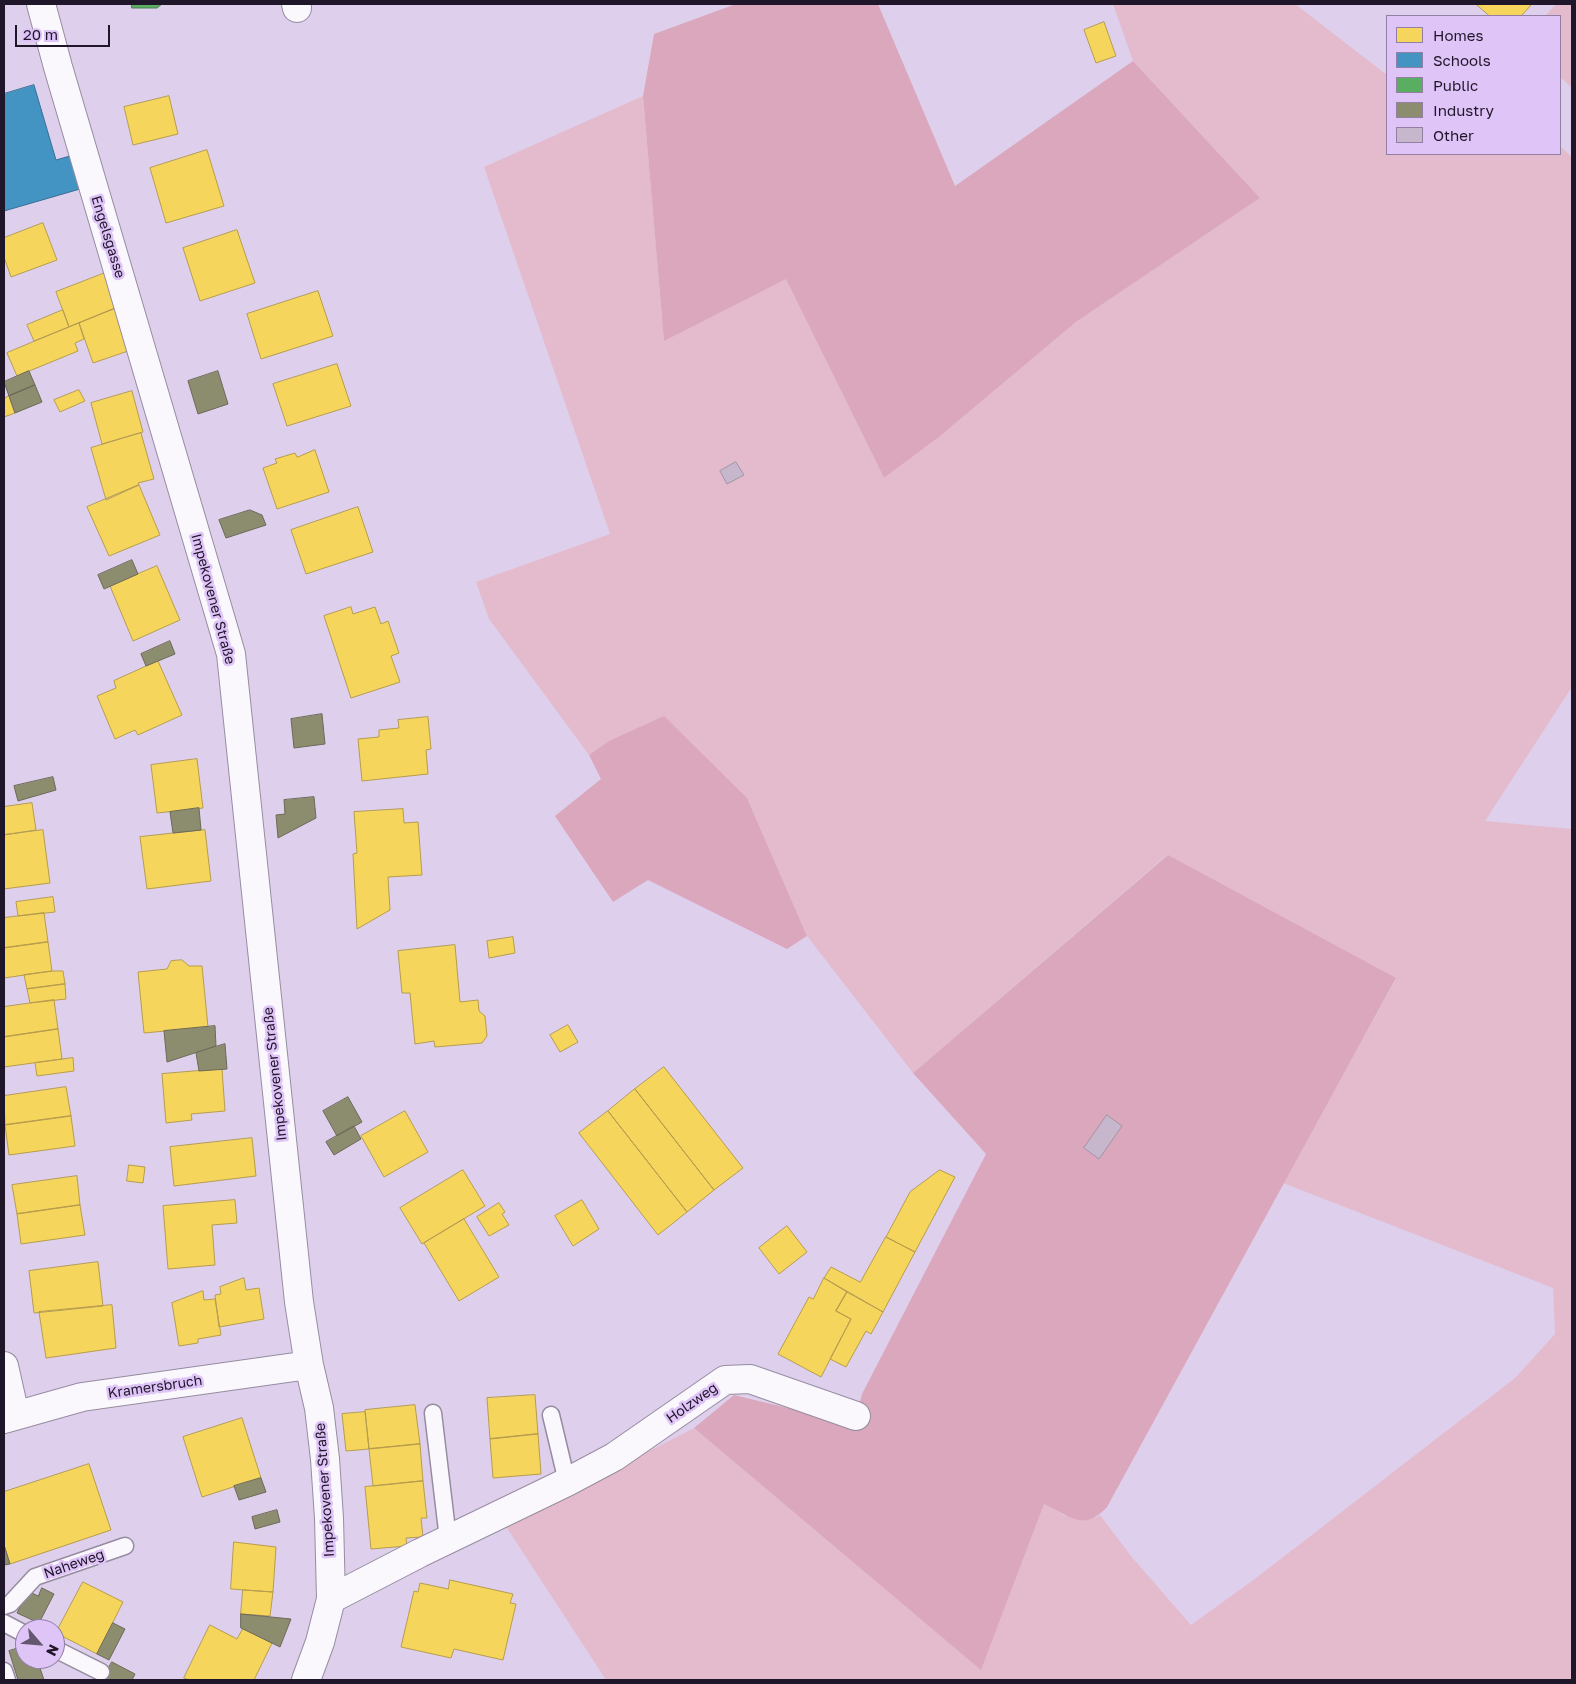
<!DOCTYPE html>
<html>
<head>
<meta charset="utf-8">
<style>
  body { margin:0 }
  #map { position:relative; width:1576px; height:1684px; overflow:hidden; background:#ded0ec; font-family:"Golos Text",sans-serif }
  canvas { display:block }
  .frame { position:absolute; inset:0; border:5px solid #201629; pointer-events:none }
  .legend { position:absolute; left:1386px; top:15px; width:175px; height:140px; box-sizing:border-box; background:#dfc4f8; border:1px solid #937ea5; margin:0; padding:6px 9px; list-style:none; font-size:15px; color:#201629 }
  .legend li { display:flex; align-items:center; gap:10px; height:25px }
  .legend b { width:25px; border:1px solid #937ea5 }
  .north { position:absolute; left:15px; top:1619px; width:50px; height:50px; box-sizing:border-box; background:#dfc4f8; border:1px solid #937ea5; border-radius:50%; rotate:117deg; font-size:14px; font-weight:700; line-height:20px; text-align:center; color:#201629 }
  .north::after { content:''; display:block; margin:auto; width:18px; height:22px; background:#62576d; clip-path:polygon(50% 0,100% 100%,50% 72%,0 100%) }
  .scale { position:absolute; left:15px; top:25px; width:95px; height:22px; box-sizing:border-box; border:2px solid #201629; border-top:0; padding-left:6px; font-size:15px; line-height:18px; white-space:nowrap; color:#201629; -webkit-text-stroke:4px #dfc4f8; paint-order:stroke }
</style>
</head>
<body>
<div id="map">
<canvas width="1576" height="1684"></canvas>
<div class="frame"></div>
<ul class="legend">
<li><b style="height:14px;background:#f6d55c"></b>Homes</li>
<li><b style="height:14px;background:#4393c3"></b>Schools</li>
<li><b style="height:14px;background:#5aae61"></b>Public</li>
<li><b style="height:14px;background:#8c8c6e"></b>Industry</li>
<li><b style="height:14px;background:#c6b7cc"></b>Other</li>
</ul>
<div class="north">N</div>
<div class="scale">20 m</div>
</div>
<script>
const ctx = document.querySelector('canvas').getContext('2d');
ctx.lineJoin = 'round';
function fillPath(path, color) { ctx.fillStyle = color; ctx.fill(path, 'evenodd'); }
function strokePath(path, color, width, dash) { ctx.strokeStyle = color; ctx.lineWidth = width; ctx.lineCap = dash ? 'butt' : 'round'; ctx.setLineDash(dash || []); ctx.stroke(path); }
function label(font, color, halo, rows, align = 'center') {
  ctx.font = font + ' "Golos Text",sans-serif'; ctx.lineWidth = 5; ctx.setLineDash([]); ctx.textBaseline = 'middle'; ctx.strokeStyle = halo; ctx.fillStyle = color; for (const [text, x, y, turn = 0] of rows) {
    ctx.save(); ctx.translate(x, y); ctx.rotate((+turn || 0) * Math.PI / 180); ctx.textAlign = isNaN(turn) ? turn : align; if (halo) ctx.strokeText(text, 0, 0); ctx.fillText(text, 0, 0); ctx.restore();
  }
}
const green = new Path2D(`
  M 1113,4 L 1295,4 L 1387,75 L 1387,154 L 1560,154 L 1560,146 L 1572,157 L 1572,687 L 1485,821 L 1572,829 L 1572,1680 L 606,1680 L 505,1525 L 694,1428 L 981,1669 L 1044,1503 L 1065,1516 L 1095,1518 L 1100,1515 L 1131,1556 L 1191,1625 L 1256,1578 L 1515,1378 L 1555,1334 L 1553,1288 L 1283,1183 L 1396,979 L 1167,855 L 913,1073 L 807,936 L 747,798 L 609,741 L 589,755 L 489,619 L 476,582 L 610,534 L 484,167 L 643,96 L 664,340 L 786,278 L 884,478 L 939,437 L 1076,322 L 1260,198 L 1133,61 Z
  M 1556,4 L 1572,4 L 1572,88 L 1560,77 L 1560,16 L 1545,16 Z`);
const forest = new Path2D(`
  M 736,4 L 878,4 L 955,186 L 1133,61 L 1260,198 L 1076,322 L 939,437 L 884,478 L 786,279 L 664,341 L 643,96 L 654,34 Z
  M 664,716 L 747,798 L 807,936 L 787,949 L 648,880 L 613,902 L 555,816 L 601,779 L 589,755 L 609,741 Z
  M 1168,855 L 1396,978 L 1107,1507 C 1083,1533 1069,1515 1044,1504 L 981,1670 L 694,1428 L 734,1395 L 854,1424 L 862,1394 L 986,1154 L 913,1073 Z`);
const homes = new Path2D(`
  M 1476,4 L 1532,4 L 1521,16 L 1490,16 Z
  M 1104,22 L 1116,56 L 1096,63 L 1084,30 Z
  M 169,96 L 178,134 L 133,145 L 124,107 Z
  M 207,150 L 224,206 L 166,223 L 150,168 Z
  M 43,223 L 57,260 L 11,277 L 4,257 L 4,238 Z
  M 237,230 L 255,283 L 200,301 L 183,248 Z
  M 105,273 L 116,308 L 69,327 L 56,292 Z
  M 318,291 L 333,336 L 261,359 L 247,314 Z
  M 116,308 L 128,351 L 93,363 L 79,323 Z
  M 63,310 L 69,327 L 34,341 L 27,325 Z
  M 79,323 L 84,339 L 75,343 L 78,351 L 17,376 L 7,353 Z
  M 337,364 L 351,406 L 287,426 L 273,384 Z
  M 79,390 L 85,401 L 60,412 L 54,400 Z
  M 132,391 L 143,432 L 102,444 L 91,403 Z
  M 9,396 L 15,413 L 4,417 L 4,399 Z
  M 141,433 L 154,479 L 138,483 L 139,485 L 106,500 L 91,448 Z
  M 315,450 L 329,492 L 277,509 L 263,468 L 277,463 L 275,459 L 295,453 L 297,457 Z
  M 139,485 L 160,535 L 109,556 L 87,507 Z
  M 358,507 L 373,552 L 306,574 L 291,530 Z
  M 157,566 L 180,620 L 133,641 L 110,586 Z
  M 351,607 L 353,614 L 375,607 L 381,624 L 388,621 L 399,653 L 391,656 L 400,682 L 351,698 L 324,616 Z
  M 158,661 L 182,715 L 138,735 L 135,730 L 115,739 L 97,696 L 116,688 L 114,681 Z
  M 428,717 L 431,749 L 426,750 L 428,774 L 362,781 L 358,739 L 379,737 L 379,730 L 399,728 L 398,720 Z
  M 197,759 L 203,808 L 157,813 L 151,765 Z
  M 32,803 L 36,830 L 4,835 L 4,807 Z
  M 403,809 L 404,823 L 418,822 L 422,875 L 388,877 L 390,910 L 357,929 L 353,854 L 357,853 L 354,812 Z
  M 43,830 L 50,883 L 4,889 L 4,835 Z
  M 205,830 L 211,881 L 147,889 L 140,837 Z
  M 53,897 L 55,912 L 18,916 L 16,902 Z
  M 44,913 L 48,942 L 4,948 L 4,918 Z
  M 513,937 L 515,953 L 489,958 L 487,941 Z
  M 48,942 L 52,971 L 4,978 L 4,948 Z
  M 455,945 L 460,1002 L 478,1000 L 479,1011 L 485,1016 L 487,1036 L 482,1043 L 435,1047 L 434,1041 L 415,1044 L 410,993 L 402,993 L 398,951 Z
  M 182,960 L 189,966 L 202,966 L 208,1027 L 144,1033 L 138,972 L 167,969 L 171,961 Z
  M 52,971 L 63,971 L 65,984 L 27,989 L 24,975 Z
  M 65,984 L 66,999 L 30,1003 L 27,989 Z
  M 54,1000 L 58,1029 L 4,1037 L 4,1007 Z
  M 568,1025 L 578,1042 L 560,1052 L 550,1035 Z
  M 58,1029 L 62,1059 L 4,1067 L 4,1037 Z
  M 73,1058 L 74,1071 L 37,1076 L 35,1063 Z
  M 664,1067 L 743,1168 L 714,1190 L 635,1089 Z
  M 222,1069 L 225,1111 L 191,1114 L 192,1120 L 166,1123 L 162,1074 Z
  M 66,1087 L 71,1116 L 5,1125 L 4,1096 Z
  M 635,1089 L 714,1190 L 687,1212 L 608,1111 Z
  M 405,1111 L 428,1152 L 384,1177 L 361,1136 Z
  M 608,1111 L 687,1212 L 658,1235 L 579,1133 Z
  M 71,1116 L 75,1146 L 9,1155 L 5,1125 Z
  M 252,1138 L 256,1176 L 174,1186 L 170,1147 Z
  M 129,1165 L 145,1167 L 143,1183 L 127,1181 Z
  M 463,1170 L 485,1206 L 422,1244 L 400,1208 Z
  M 940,1170 L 955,1177 L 915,1252 L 886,1237 L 910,1192 Z
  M 77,1176 L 80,1205 L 17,1214 L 12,1185 Z
  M 235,1200 L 237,1223 L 212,1225 L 215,1265 L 168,1269 L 163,1206 Z
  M 582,1200 L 599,1229 L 573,1246 L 555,1216 Z
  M 499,1203 L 505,1212 L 502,1214 L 509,1225 L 489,1236 L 477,1217 Z
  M 80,1205 L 85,1235 L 21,1244 L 17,1214 Z
  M 464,1219 L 499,1277 L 459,1301 L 424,1243 Z
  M 787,1226 L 807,1252 L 779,1274 L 759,1248 Z
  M 886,1237 L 915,1252 L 883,1312 L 824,1278 L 831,1267 L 860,1282 Z
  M 98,1262 L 103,1306 L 34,1313 L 29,1271 Z
  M 244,1278 L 246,1290 L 259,1288 L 264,1319 L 219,1327 L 215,1295 L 221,1294 L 220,1287 Z
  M 824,1278 L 847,1292 L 836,1311 L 851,1319 L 821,1377 L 778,1354 L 809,1297 L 813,1299 Z
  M 203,1291 L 204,1300 L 215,1299 L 221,1335 L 198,1339 L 198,1343 L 179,1346 L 172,1303 Z
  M 847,1292 L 883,1312 L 871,1334 L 866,1331 L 846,1367 L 830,1359 L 851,1319 L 836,1311 Z
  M 112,1305 L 116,1348 L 46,1358 L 39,1312 Z
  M 535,1395 L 538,1434 L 490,1439 L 487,1398 Z
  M 415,1405 L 420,1444 L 369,1449 L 365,1410 Z
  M 365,1412 L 369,1449 L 346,1451 L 342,1414 Z
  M 242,1418 L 261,1478 L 202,1497 L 183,1437 Z
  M 538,1434 L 541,1474 L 493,1478 L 490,1439 Z
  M 420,1444 L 423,1481 L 373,1486 L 369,1449 Z
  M 89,1464 L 111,1530 L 10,1564 L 4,1545 L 4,1492 Z
  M 423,1481 L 427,1518 L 421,1518 L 423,1537 L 406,1538 L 407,1546 L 371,1549 L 365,1487 Z
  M 234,1542 L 276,1547 L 273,1592 L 231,1589 Z
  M 450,1580 L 513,1594 L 510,1603 L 516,1604 L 503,1660 L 454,1649 L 451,1658 L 401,1647 L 414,1591 L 418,1592 L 420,1583 L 448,1589 Z
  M 83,1582 L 123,1602 L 97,1654 L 56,1633 Z
  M 243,1590 L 273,1592 L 270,1616 L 241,1614 Z
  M 210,1625 L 237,1639 L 243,1628 L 272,1643 L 254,1680 L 189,1680 L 184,1678 Z`);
const schools = new Path2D(`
  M 34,85 L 56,160 L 70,156 L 80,189 L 4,211 L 4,94 Z`);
const public = new Path2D(`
  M 132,4 L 162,4 L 157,8 L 132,8 Z`);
const industry = new Path2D(`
  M 29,371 L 35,385 L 9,396 L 4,382 Z
  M 218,371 L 228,404 L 198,414 L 188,381 Z
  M 35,385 L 42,402 L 15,413 L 9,396 Z
  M 250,510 L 262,515 L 266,525 L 226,538 L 219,520 Z
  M 132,560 L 138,574 L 104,589 L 98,575 Z
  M 170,641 L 175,654 L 146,666 L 141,654 Z
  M 322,714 L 325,744 L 294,748 L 291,719 Z
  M 53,777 L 56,790 L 18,801 L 14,786 Z
  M 314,797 L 316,818 L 278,838 L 276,815 L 285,814 L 284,800 Z
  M 199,808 L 201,830 L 173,833 L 170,812 Z
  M 215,1026 L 216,1046 L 167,1062 L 164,1031 Z
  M 225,1044 L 227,1069 L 199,1071 L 196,1053 Z
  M 348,1097 L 362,1122 L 337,1136 L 323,1111 Z
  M 354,1126 L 361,1139 L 334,1155 L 326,1142 Z
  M 261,1478 L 266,1492 L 239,1500 L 234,1486 Z
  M 277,1510 L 280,1522 L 255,1529 L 252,1517 Z
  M 4,1545 L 10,1564 L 4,1565 Z
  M 42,1588 L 54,1594 L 39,1623 L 17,1613 L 28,1591 L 38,1596 Z
  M 241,1614 L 291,1619 L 280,1647 L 241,1628 Z
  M 113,1623 L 125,1629 L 109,1660 L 97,1654 Z
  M 22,1647 L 25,1659 L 37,1659 L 44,1680 L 18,1680 L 9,1651 Z
  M 112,1662 L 135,1674 L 132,1680 L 102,1680 Z`);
const building = new Path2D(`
  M 736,462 L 744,475 L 727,484 L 720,471 Z
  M 1107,1115 L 1122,1126 L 1099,1159 L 1084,1148 Z`);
const lane = new Path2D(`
  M 433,1413 L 448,1539
  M 551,1415 L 567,1482
  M 4,1606 L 10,1604 L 35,1577 L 125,1546
  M 4,1623 L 25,1634
  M 55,1649 L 101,1672
  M 4,1671 L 7,1680`);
const street = new Path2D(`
  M 41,4 L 58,67 L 231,654 L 299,1302 L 309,1365 L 319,1408 L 325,1459 L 329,1518 L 331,1599 L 320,1642 L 306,1680
  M 296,4 L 297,8
  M 4,1366 L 15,1415
  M 4,1419 L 82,1397 L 309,1365
  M 331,1599 L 420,1553 L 567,1482 L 614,1457 L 725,1380 L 750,1379 L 856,1416`);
const streetNames = [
  ["Engelsgasse",108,237,73],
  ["Impekovener Straße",213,599,75],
  ["Impekovener Straße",275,1074,-96],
  ["Kramersbruch",155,1387,-8],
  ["Holzweg",692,1403,-35],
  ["Impekovener Straße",325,1490,-94],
  ["Naheweg",74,1564,-19]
];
fillPath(green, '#e4bbcd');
fillPath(forest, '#dba7bc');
fillPath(homes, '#f6d55c');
strokePath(homes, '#b69c4d', 1);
fillPath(schools, '#4393c3');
strokePath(schools, '#386e95', 1);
fillPath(public, '#5aae61');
strokePath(public, '#498050', 1);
fillPath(industry, '#8c8c6e');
strokePath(industry, '#6c6959', 1);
fillPath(building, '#c6b7cc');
strokePath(building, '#a294a7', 1);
strokePath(lane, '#968ca1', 19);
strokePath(street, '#968ca1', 30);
strokePath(lane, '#faf8fc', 16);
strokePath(street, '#faf8fc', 28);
label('14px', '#201629', '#dfc4f8', streetNames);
</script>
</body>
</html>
